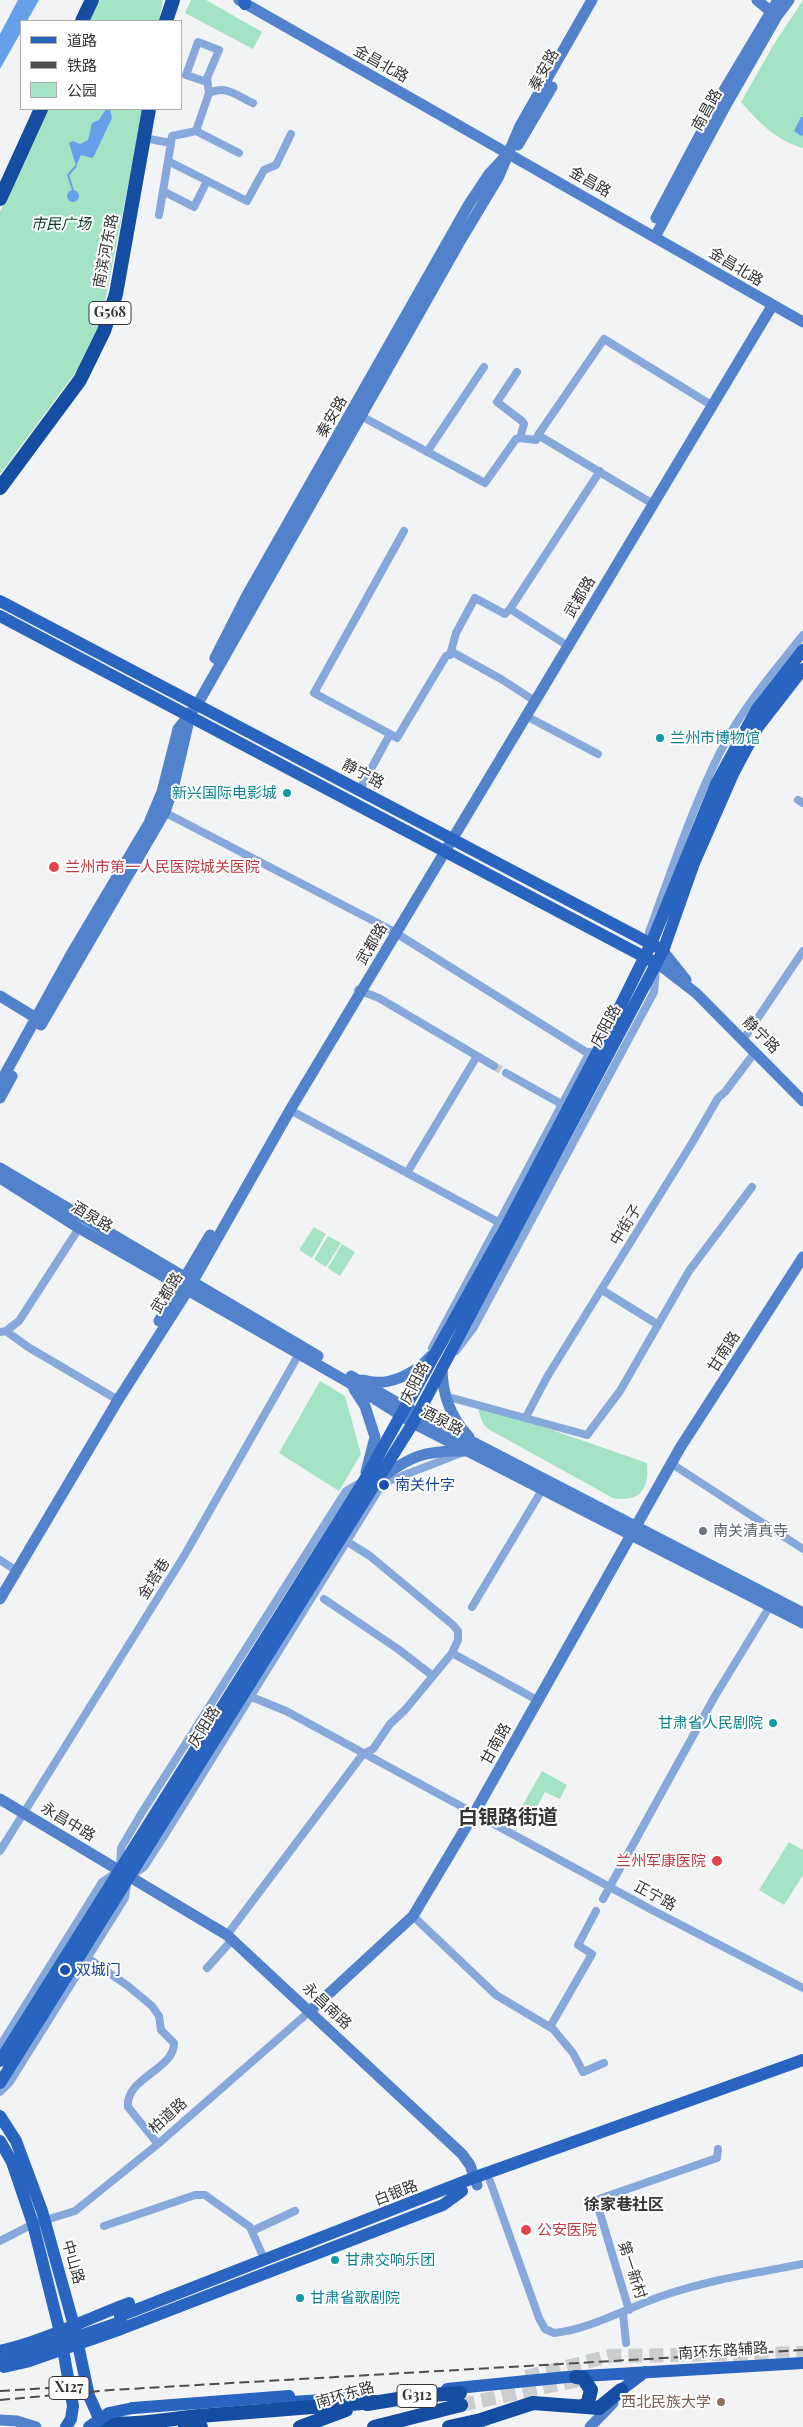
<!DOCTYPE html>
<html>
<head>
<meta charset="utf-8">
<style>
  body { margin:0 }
  #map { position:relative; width:803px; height:2427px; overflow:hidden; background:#f1f3f4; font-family:"Playfair Display","Noto Sans SC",serif }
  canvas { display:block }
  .legend { position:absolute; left:20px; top:20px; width:162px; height:90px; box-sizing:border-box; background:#fff; border:1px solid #aeaeaf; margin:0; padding:6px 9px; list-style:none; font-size:15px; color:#353536 }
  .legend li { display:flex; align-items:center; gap:10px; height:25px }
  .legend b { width:25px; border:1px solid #aeaeaf }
</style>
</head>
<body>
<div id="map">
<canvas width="803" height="2427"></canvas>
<ul class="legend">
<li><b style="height:6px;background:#2864c0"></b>道路</li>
<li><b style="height:6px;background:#4d4d4e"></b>铁路</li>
<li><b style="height:14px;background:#a4e3c3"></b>公园</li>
</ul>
</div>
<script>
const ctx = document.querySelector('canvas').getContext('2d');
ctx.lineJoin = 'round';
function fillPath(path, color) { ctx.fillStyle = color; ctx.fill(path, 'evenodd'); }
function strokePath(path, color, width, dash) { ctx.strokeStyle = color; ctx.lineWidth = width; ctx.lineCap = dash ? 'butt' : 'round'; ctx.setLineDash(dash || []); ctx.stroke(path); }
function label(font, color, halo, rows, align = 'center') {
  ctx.font = font + ' "Playfair Display","Noto Sans SC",serif'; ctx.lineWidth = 4; ctx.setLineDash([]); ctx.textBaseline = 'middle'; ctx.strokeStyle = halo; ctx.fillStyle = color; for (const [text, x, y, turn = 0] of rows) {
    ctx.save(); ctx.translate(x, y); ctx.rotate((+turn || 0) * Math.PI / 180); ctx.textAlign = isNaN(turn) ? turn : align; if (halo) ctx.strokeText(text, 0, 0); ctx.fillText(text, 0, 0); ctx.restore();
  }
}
const green = new Path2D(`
  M 100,0 L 163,0 L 159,21 L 89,21 Z
  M 191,0 L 206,0 L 262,32 L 253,49 L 185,13 Z
  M 803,0 L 803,148 C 775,140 760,123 741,102 L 774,44 Z
  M 48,109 L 143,109 L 100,327 L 78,369 L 0,474 L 0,212 Z
  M 314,1227 L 326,1234 L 312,1258 L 299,1250 Z
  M 328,1236 L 341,1243 L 326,1267 L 314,1259 Z
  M 342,1244 L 355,1252 L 340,1276 L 328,1268 Z
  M 320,1381 L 345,1396 L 361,1454 L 339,1491 L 279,1453 Z
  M 483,1406 L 647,1463 C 649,1488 641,1503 613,1498 L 488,1429 L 482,1422 L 478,1408 Z
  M 542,1771 L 567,1785 L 560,1799 L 545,1792 L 533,1814 L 521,1808 Z
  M 789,1842 L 803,1850 L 803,1875 L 784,1905 L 759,1890 Z`);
const water = new Path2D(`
  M 18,0 L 39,0 L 27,21 L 21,21 L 21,32 L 0,69 L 0,34 Z
  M 106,109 L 110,109 L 112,118 L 94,156 L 92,158 L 81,155 L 76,166 L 69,143 L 73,141 L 80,144 L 88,140 L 92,123 L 99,120 Z
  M 801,117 L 803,117 L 803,135 L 801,136 L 794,131 Z
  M67 196a6 6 0 1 1 12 0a6 6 0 1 1-12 0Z`);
const stream = new Path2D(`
  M 73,190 L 68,175 L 76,166`);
const streetTunnel = new Path2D(`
  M 494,1066 L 506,1073`);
const highwayTunnel = new Path2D(`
  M 526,2377 L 610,2356 L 803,2353
  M 461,2405 L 578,2380`);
const street = new Path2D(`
  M 207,82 L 186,75 L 198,42 L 219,50 L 207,78 L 209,93
  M 196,131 L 239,153
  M 144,138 L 171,143 L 168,161 L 247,201 L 264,170 L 276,165 L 291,134
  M 171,143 L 172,136 L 196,131 L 209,93 C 227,85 235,95 253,103
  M 163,191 L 194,207 L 207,181
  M 159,215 L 168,161
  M 517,372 L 497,402 L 522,421 L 524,424 L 520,438
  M 361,416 L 485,483 L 516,439 L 520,438 L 536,440 L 538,435
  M 427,452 L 484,367
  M 653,504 L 538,435 L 604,339 L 708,403
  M 510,609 L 568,646
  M 450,655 L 456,633 L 475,598 L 505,614 L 510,609 L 600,471
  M 526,716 L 598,754
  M 390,734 L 397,738 L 440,666 L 446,656 L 454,653 L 501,679 L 535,701
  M 359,791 L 390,734 L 314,693 L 404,531
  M 798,800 L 803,803
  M 162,811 L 391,930 L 594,1057
  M 650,940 L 649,932 C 673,867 695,798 728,737 C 749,700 777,668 803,635
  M 358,990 L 379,998 L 494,1066
  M 743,1040 L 803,951
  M 506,1073 L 565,1106
  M 290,1110 L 502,1224
  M 407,1173 L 477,1056
  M 602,1290 L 657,1324
  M 6,1331 L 28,1347 L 118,1400
  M 0,1332 L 6,1331 L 19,1321 L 79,1228
  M 432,1348 L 590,1052
  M 456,1351 L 474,1327 L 654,992 L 656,969
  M 445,1396 L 587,1435 L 620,1391 L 689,1271 L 752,1187
  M 526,1417 L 547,1377 L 692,1143 L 718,1098 L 725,1092 L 755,1052
  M 672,1464 L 803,1549
  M 384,1483 L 461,1453
  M 0,1560 L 17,1571
  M 324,1599 L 398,1649 L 433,1676
  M 472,1607 L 542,1490
  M 452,1653 L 537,1700
  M 249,1696 L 286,1711 L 652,1910 L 803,1988
  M 0,1851 L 184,1556 L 299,1354
  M 120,1866 L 121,1848 L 141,1814 L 346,1491 L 360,1483
  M 134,1874 L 144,1867 L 166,1833 L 388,1475
  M 603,1899 L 715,1696 L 770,1606
  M 413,1916 L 496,1995 L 553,2029 L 573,2053 L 583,2072 L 604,2063
  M 227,1935 L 363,1754 L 373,1749 L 390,1724 L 405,1710 L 452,1653 L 458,1640 L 458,1631 L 453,1625 L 370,1556 L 343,1539
  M 88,1958 L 128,1986 L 152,2006 L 159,2016 L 161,2030 L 174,2043 C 175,2069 125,2078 128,2107 L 158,2144
  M 207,1968 L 232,1940
  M 550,2027 L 592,1954 L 578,1945 L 596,1911
  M 0,2046 L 102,1882 L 114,1874
  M 0,2092 L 10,2082 L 125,1898 L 127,1885
  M 490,2181 L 539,2318 L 545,2329 L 554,2333 C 589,2330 629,2307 662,2296 C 708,2280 755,2273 803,2264
  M 104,2226 L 195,2195 L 205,2195 L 250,2227 L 262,2254
  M 252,2231 L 295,2211
  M 0,2241 L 33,2224 L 75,2211 L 158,2144 L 310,2011
  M 629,2310 L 596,2200 L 717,2158 L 718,2149
  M 623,2313 L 626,2343`);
const secondary = new Path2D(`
  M 239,0 L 803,322
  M 757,0 L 775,15
  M 518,145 L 552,87
  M 656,218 L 720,97 L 778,0
  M 655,237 L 726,105 L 777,16 L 789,0
  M 215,658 L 246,597 L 469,204 L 489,174 L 503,159
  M 663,951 L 686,980
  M 657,963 L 696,993 L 803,1101
  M 0,996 L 41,1021
  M 41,1025 L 165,812 L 173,789 L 190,716
  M 0,1083 L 73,951 L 149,823 L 162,792 L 178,729 L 197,705 L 459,243 L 498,178 L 520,126 L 592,0
  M 0,1098 L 12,1076
  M 0,1168 L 318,1356
  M 0,1178 L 79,1228 L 348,1382 L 413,1423 L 803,1623
  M 159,1321 L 210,1235
  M 442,1367 C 442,1393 451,1418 469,1437
  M 351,1376 L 405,1407 L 803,1613
  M 363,1380 C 387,1388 415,1374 431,1356
  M 354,1389 L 365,1406 L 375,1437 L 366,1472
  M 378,1480 C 411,1456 424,1450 465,1451
  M 0,1599 L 118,1400 L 188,1290 L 290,1110 L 772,306
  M 0,1799 L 227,1935 L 462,2154 L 470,2165 L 477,2185
  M 310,2011 L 413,1916 L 475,1812 L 680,1448 L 803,1257
  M 0,2420 L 17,2421 L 36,2427
  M 590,2427 L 613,2403`);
const primary = new Path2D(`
  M 244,0 L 245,4
  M 0,601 L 657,947
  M 0,616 L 652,961
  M 0,2061 L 364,1481 L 506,1227 L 601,1045 L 651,944 L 716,784 L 757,709 L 803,650
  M 0,2083 L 413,1423 L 663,951 L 694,863 L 733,774 L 758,727 L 803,669
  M 0,2116 L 16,2141 L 42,2211 L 74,2326 L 89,2396 L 103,2427
  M 0,2141 L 12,2162 L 33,2224 L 60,2332 L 73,2406 L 71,2419 L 66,2427
  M 120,2316 L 473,2178 L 803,2060
  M 0,2351 C 45,2341 86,2319 129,2303
  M 4,2367 L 26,2362 L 121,2329 L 443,2205 L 462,2191
  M 447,2389 L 567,2377 L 803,2363
  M 621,2390 L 645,2372
  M 277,2403 L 367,2397
  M 133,2408 L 289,2396`);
const highway = new Path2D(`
  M 82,21 L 92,0
  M 166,21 L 173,0
  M 0,199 L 41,109
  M 0,488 L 80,380 L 104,331 L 116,294 L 149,109
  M 576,2377 L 583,2378 L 591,2390 L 587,2406 L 581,2406
  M 367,2404 L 416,2396 L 460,2393
  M 100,2422 C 127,2427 169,2419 199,2416 C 257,2411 316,2407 375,2402
  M 185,2427 L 201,2427
  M 300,2427 L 346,2410
  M 374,2427 L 461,2405
  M 449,2427 L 481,2420 L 533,2403 L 599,2408 L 621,2390`);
const rail = new Path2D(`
  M 0,2391 L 67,2387
  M 0,2400 L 111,2390 L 803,2350`);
const primaryBridge = new Path2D(`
  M 0,2363 L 121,2322
  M 89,2427 L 109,2413 L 133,2408`);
const markers = [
  [660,738,5,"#0f9aa8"],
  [287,793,5,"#0f9aa8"],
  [54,867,6,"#e0444e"],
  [384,1485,6,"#1a4fb4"],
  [703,1531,5,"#6b7280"],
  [773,1723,5,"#0f9aa8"],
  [717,1861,6,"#e0444e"],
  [65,1970,6,"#1a4fb4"],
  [526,2230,6,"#e0444e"],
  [335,2260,5,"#0f9aa8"],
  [300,2298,5,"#0f9aa8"],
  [721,2402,5,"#8d6e63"]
];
const shields = [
  [110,313,42],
  [69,2388,40],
  [417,2396,40]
];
const shieldNames = [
  ["G568",110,313],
  ["X127",69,2388],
  ["G312",417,2396]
];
const streetNames = [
  ["金昌北路",381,64,29],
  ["秦安路",544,70,-61],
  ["南昌路",707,110,-61],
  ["金昌路",590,182,30],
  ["南滨河东路",106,251,-79],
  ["金昌北路",736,267,31],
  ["秦安路",332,417,-60],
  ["武都路",580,597,-59],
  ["静宁路",363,774,28],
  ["武都路",372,944,-59],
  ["庆阳路",606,1026,-62],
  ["静宁路",761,1035,45],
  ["酒泉路",92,1217,31],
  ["中街子",626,1225,-58],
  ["武都路",167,1293,-58],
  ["甘南路",724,1352,-57],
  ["庆阳路",415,1383,-63],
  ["酒泉路",442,1421,28],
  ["金塔巷",154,1579,-58],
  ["庆阳路",204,1727,-58],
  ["甘南路",496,1744,-61],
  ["永昌中路",68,1822,31],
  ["正宁路",655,1896,28],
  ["永昌南路",327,2006,43],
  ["柏道路",168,2116,-42],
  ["白银路",396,2193,-21],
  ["中山路",73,2262,74],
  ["第一新村",632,2270,72],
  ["南环东路辅路",723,2351,-4],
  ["南环东路",345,2395,-16]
];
const parkNames = [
  ["市民广场",61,224]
];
const cultureNames = [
  ["兰州市博物馆",670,738],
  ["新兴国际电影城",277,793,"right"],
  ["甘肃省人民剧院",763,1723,"right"],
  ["甘肃交响乐团",345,2260],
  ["甘肃省歌剧院",310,2298]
];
const healthNames = [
  ["兰州市第一人民医院城关医院",65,867],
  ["兰州军康医院",706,1861,"right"],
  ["公安医院",537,2230]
];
const transitNames = [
  ["南关什字",395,1485],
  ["双城门",76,1970]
];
const worshipNames = [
  ["南关清真寺",713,1531]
];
const educationNames = [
  ["西北民族大学",711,2402]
];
const neighbourhoodNames = [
  ["徐家巷社区",624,2205]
];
const districtNames = [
  ["白银路街道",508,1818]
];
fillPath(green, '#a4e3c3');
fillPath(water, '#67a0ea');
strokePath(stream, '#67a0ea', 2);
strokePath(streetTunnel, '#cbcdce', 8, [8, 4]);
strokePath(highwayTunnel, '#cbcdce', 14, [14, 7]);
strokePath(street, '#87a8db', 8);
strokePath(secondary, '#5282cc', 11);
strokePath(primary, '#2864c0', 12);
strokePath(highway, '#144da1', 14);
strokePath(rail, '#4d4d4e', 2, [10, 5]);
strokePath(primaryBridge, '#2864c0', 12);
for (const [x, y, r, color] of markers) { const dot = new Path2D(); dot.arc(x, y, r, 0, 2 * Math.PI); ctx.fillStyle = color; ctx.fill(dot); strokePath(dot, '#fff', 2); }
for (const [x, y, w] of shields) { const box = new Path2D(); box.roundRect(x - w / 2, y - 11.5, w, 23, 4); ctx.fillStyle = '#fff'; ctx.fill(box); strokePath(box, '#353536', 1); }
label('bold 14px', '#353536', null, shieldNames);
label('15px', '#353536', '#fff', streetNames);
label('italic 15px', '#083926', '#fff', parkNames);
label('15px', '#0d838f', '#fff', cultureNames, 'left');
label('15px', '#be3a42', '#fff', healthNames, 'left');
label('15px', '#164399', '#fff', transitNames, 'left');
label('15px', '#5b616d', '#fff', worshipNames, 'left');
label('15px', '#785e54', '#fff', educationNames, 'right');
label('bold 16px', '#353536', '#fff', neighbourhoodNames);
label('bold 20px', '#353536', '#fff', districtNames);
</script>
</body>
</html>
